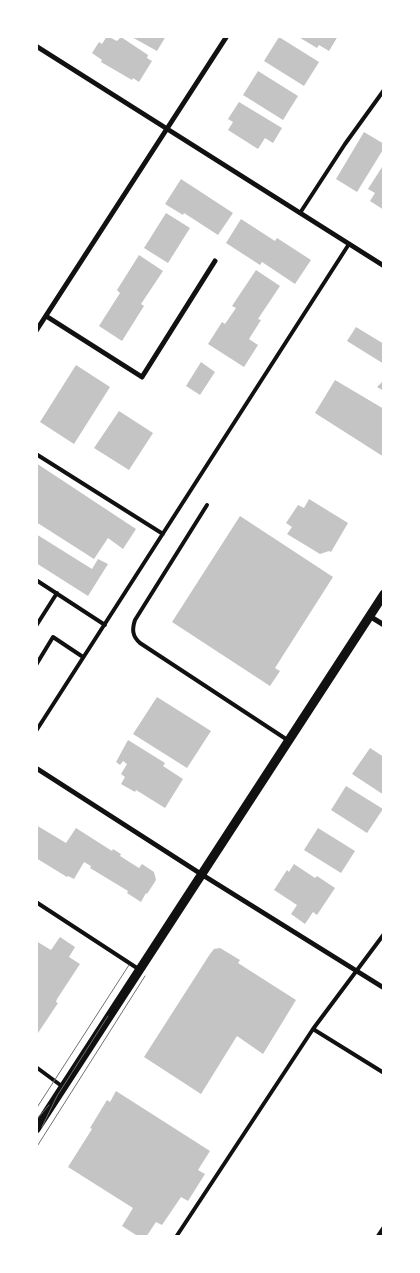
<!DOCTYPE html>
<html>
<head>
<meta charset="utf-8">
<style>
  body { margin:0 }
  #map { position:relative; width:420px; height:1273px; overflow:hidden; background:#fff; font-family:"Zilla Slab",serif }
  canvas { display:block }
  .frame { position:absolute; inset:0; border:38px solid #fff; pointer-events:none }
</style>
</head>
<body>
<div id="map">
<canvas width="420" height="1273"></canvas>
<div class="frame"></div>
</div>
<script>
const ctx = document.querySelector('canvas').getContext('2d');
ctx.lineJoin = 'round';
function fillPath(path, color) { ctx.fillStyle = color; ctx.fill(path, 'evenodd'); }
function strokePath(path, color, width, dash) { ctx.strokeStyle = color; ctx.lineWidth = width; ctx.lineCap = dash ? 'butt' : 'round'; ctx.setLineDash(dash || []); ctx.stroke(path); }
const building = new Path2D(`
  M 107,36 L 117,41 L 121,37 L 148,55 L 147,58 L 152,61 L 139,82 L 133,78 L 132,80 L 101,62 L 102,60 L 92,53 L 99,42 L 102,44 Z
  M 130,36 L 166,36 L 157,51 Z
  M 297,36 L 338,36 L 329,51 L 319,45 L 317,48 Z
  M 279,37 L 319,62 L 304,86 L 264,61 Z
  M 258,71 L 298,96 L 283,120 L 243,95 Z
  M 239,102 L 282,128 L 273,143 L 265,138 L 258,149 L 228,130 L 233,122 L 228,119 Z
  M 364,132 L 384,144 L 384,148 L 357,192 L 336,179 Z
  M 384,164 L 384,210 L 370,201 L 375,193 L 368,189 Z
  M 181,179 L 233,213 L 218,235 L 184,213 L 183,215 L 165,204 Z
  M 166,213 L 190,228 L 168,263 L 144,248 Z
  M 241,219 L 275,241 L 277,238 L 311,260 L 295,284 L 262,262 L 260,265 L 226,243 Z
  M 139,255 L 163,271 L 141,304 L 144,306 L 122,341 L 99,326 L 120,293 L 117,290 Z
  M 256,270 L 280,286 L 258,319 L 261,320 L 249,339 L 258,345 L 244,367 L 208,344 L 222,322 L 225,324 L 236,308 L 232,306 Z
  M 356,327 L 384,344 L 384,364 L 347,341 Z
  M 201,362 L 215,372 L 200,395 L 186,386 Z
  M 76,365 L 110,387 L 74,444 L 40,422 Z
  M 335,380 L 384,409 L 384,457 L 315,413 Z
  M 384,380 L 384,391 L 377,387 Z
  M 119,411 L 153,433 L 129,470 L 94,448 Z
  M 36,463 L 136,529 L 123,549 L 108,538 L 94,559 L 36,522 Z
  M 309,499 L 348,523 L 331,552 L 329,551 L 320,554 L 287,534 L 292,527 L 286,523 L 298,505 L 304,508 Z
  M 240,516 L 333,577 L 275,668 L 280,671 L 270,686 L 172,622 Z
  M 36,534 L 92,569 L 98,559 L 108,564 L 88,596 L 36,563 Z
  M 157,697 L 211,731 L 187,768 L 133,734 Z
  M 128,740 L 165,763 L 163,766 L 183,779 L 165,808 L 136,790 L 135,792 L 121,784 L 125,777 L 121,774 L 127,764 L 123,761 L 120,765 L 116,762 Z
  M 370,748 L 384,757 L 384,795 L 352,774 Z
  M 346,786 L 383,809 L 367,833 L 331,810 Z
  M 36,825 L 66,843 L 76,828 L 112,851 L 113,849 L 121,854 L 120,856 L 139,868 L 142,864 L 154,872 L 156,880 L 147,894 L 146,893 L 141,902 L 127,893 L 128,891 L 90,868 L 91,866 L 84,862 L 74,879 L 68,876 L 67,877 L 36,858 Z
  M 318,828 L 355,851 L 341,873 L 304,850 Z
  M 294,864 L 315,878 L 317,876 L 335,888 L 317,915 L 313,912 L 305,924 L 291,914 L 297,905 L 274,890 L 287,870 L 289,872 Z
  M 60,937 L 75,947 L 69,957 L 80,964 L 57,999 L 56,1002 L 58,1003 L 36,1036 L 36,941 L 51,950 Z
  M 220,948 L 240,960 L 238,963 L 296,1000 L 263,1054 L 237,1036 L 201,1094 L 144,1057 L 210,954 L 214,949 Z
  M 116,1091 L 210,1151 L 198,1170 L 205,1174 L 188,1201 L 181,1197 L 162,1225 L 156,1222 L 146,1237 L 139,1237 L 122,1226 L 133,1208 L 68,1167 L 92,1129 L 90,1128 L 107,1100 L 110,1102 Z`);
const service = new Path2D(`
  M 300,213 L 345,144 L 384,90
  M 36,454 L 163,534
  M 207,505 L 135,620 C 132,629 132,636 140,643 L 289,741
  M 36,580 L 105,625
  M 36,626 L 57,593
  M 36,665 L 53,637 L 83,657
  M 36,731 L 349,244
  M 36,902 L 140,970
  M 313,1029 L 384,1073
  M 36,1067 L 63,1087
  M 176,1237 L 313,1029 L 384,934`);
const minor = new Path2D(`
  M 36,46 L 384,266
  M 46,316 L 142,377 L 215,261
  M 36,331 L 227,36
  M 371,617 L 384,625
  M 36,768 L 201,874 L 384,988
  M 378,1237 L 384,1228`);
const tertiary = new Path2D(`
  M 36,1129 L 384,594`);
const tram = new Path2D(`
  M 36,1109 L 129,965
  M 36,1120 L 49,1105
  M 42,1127 L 57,1096 L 108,1016
  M 36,1148 L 145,976`);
fillPath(building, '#c4c4c4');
strokePath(service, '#111', 4);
strokePath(minor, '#111', 5);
strokePath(tertiary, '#111', 9);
strokePath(tram, '#707070', 1);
</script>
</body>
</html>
